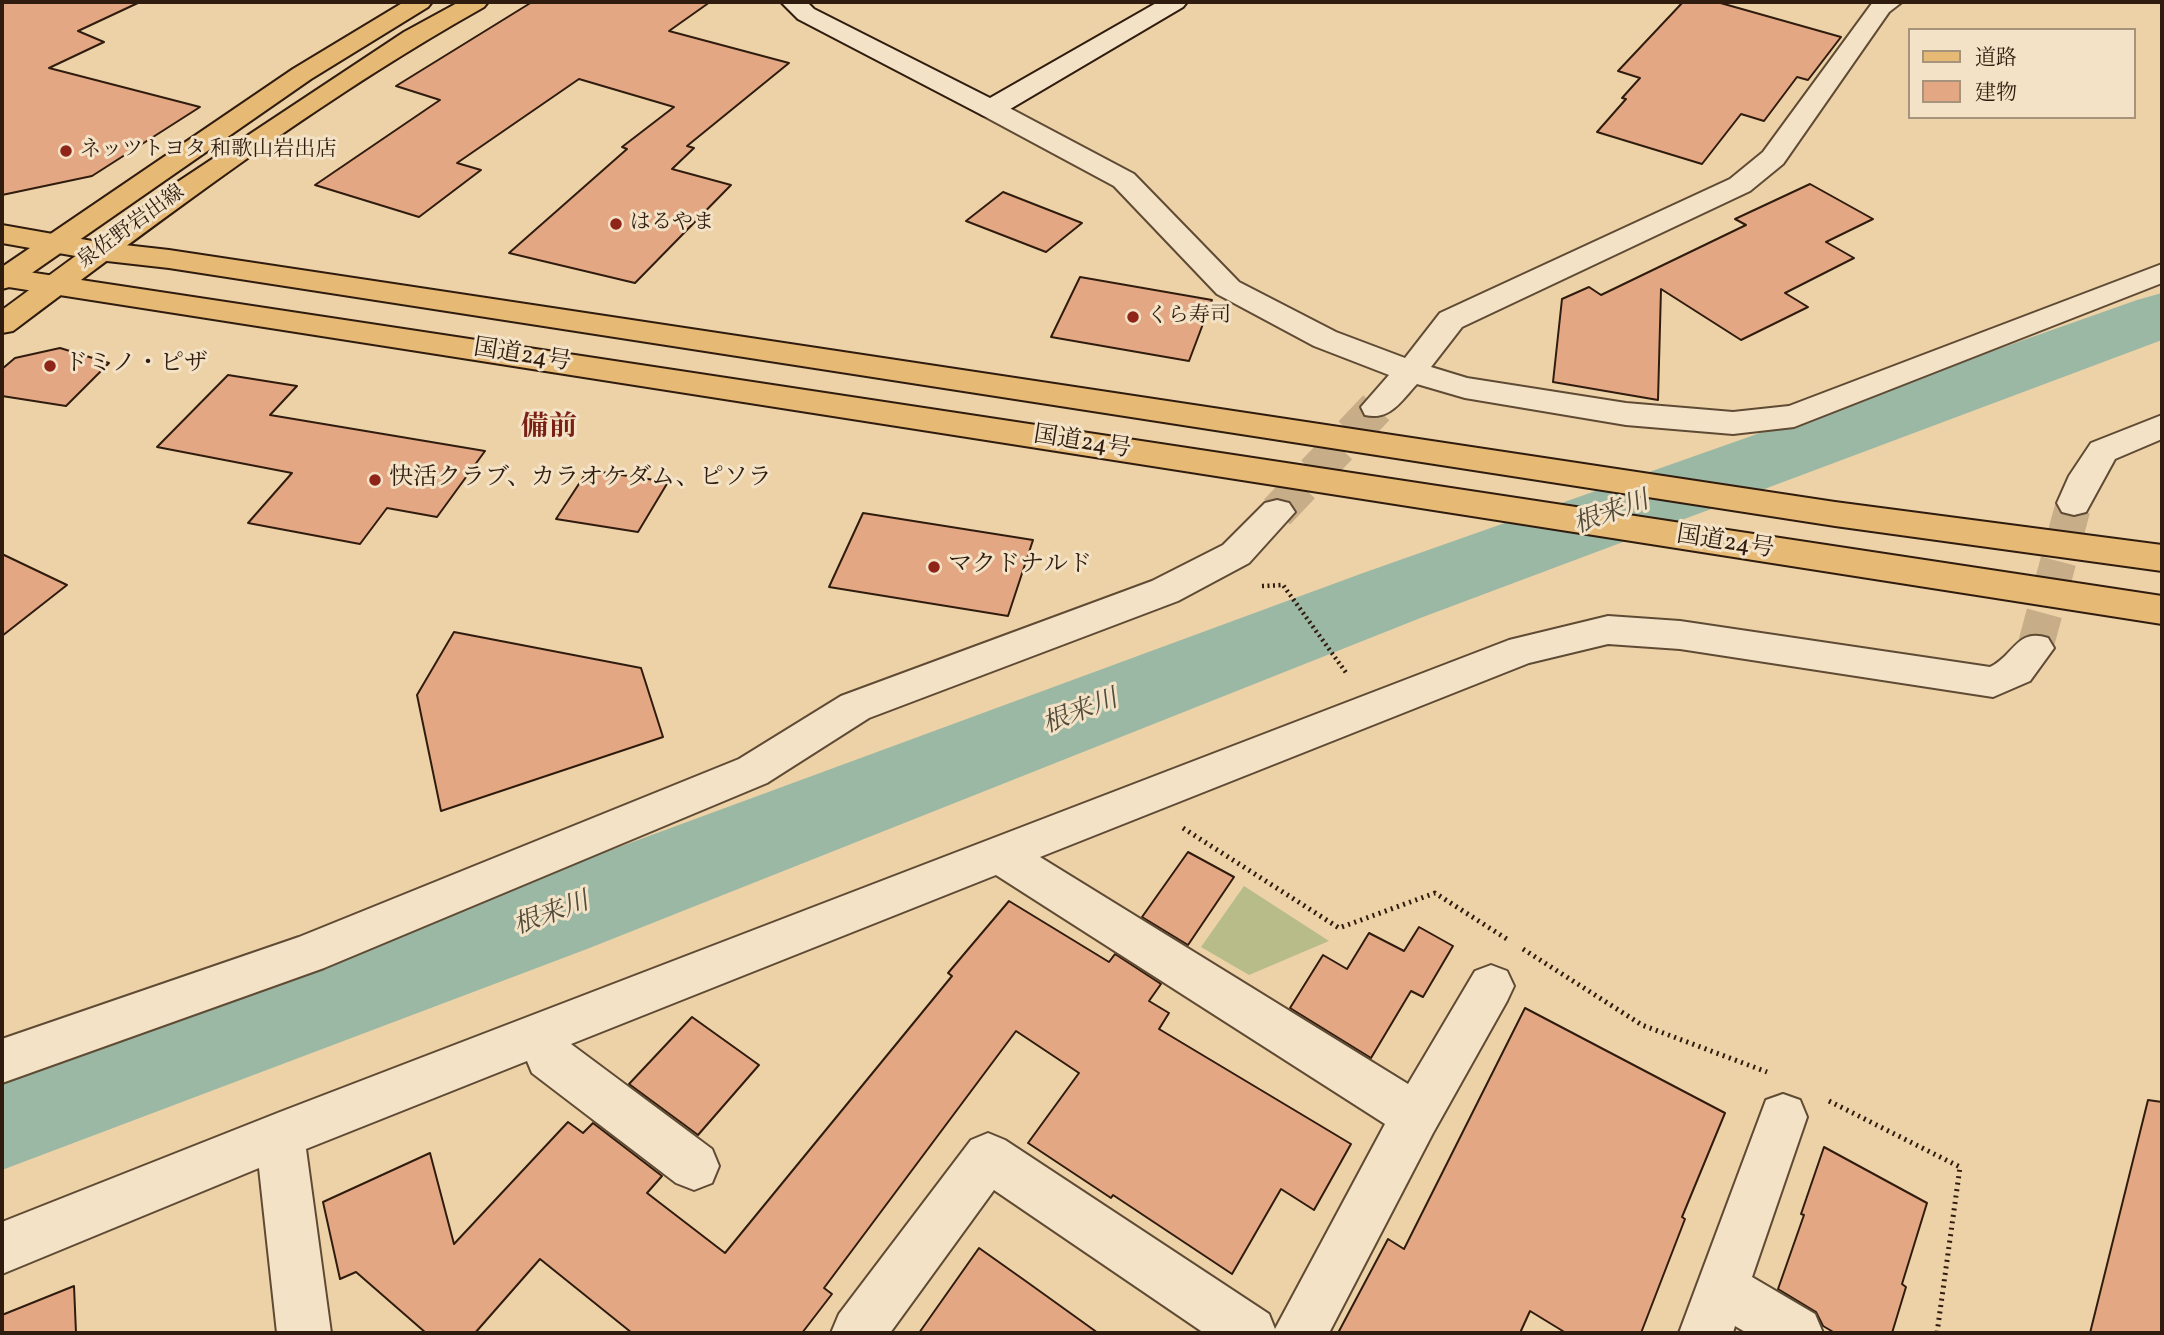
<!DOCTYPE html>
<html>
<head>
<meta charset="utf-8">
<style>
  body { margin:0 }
  #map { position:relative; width:2164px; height:1335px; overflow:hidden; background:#edd2a8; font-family:Vollkorn,"Noto Serif JP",serif }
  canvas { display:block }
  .frame { position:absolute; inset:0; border:4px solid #301c0e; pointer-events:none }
  .legend { position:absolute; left:1908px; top:28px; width:228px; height:91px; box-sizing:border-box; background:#f3e2c6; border:2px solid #a5937c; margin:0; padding:9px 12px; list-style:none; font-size:21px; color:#301c0e }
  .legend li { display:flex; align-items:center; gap:14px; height:35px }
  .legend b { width:35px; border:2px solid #a5937c }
</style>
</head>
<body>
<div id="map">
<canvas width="2164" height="1335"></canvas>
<div class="frame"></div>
<ul class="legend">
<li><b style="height:9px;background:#e6b974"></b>道路</li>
<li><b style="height:19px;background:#e3a883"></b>建物</li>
</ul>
</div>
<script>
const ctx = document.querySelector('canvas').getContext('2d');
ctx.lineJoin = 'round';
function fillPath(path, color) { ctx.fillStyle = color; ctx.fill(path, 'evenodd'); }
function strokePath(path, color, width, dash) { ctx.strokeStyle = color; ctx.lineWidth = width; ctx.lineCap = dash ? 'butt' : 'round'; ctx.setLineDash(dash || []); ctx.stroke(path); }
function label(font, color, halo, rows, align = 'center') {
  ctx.font = font + ' Vollkorn,"Noto Serif JP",serif'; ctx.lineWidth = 6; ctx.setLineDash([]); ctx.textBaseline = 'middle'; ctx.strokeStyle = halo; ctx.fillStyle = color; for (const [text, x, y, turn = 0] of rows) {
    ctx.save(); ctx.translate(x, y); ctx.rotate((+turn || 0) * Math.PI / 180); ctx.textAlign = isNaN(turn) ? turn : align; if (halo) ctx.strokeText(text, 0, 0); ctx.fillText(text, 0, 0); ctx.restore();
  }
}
const green = new Path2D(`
  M 1244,886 L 1329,941 L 1249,975 L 1201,947 Z`);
const river = new Path2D(`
  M 2162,293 L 2162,340 L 1423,617 L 587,949 L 2,1170 L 2,1062 L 543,875 L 1363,573 L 2137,300 Z`);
const building = new Path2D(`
  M 2,2 L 140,2 L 78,31 L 104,42 L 49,68 L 200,107 L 92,176 L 2,195 Z
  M 532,2 L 710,2 L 669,31 L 789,63 L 687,146 L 694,148 L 672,169 L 731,185 L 635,283 L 509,253 L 627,149 L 622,147 L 674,107 L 579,79 L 457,163 L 481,170 L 419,217 L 315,185 L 440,100 L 396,86 Z
  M 1683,2 L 1717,2 L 1841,37 L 1808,80 L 1797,77 L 1764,121 L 1741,114 L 1702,164 L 1597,132 L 1626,99 L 1622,98 L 1640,78 L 1618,71 Z
  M 1810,184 L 1873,219 L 1826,242 L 1854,258 L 1785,293 L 1808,307 L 1741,340 L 1661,289 L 1658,400 L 1553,382 L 1562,299 L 1589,287 L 1601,295 L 1746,225 L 1735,219 Z
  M 1003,192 L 1082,223 L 1046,252 L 966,221 Z
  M 1080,277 L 1212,300 L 1189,361 L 1051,337 Z
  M 60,348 L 109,363 L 66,406 L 2,396 L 2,369 L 15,358 Z
  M 228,375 L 297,386 L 270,415 L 485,451 L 437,517 L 387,508 L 360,544 L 248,523 L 292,473 L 157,447 Z
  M 588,470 L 668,482 L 638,532 L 556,519 Z
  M 863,513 L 1033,540 L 1008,616 L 829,587 Z
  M 2,554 L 67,585 L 2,636 Z
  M 454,632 L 641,668 L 663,737 L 441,811 L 417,695 Z
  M 1188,852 L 1234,877 L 1188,945 L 1142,917 Z
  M 1009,901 L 1109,962 L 1115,954 L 1161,984 L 1149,1001 L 1169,1013 L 1159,1029 L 1351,1144 L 1314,1210 L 1281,1189 L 1232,1274 L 1113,1195 L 1111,1198 L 1028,1143 L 1079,1073 L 1016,1031 L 824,1288 L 832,1294 L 802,1333 L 632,1333 L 540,1259 L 475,1333 L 426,1333 L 356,1272 L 340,1279 L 323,1202 L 430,1153 L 454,1244 L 568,1122 L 583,1133 L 593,1123 L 662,1176 L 647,1193 L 725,1253 L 952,976 L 948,973 Z
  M 1419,927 L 1453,946 L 1423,997 L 1411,991 L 1371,1058 L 1290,1008 L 1323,955 L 1347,969 L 1369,933 L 1404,951 Z
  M 1525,1008 L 1725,1113 L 1682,1217 L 1685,1219 L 1641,1333 L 1566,1333 L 1530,1311 L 1520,1333 L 1338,1333 L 1388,1239 L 1404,1249 Z
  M 692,1017 L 759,1065 L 698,1135 L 629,1084 Z
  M 2148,1100 L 2162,1102 L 2162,1333 L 2090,1333 Z
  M 1824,1147 L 1927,1203 L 1902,1284 L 1906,1287 L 1892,1333 L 1835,1333 L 1823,1326 L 1816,1312 L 1778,1289 L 1804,1215 L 1801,1214 Z
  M 979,1248 L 1027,1282 L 1098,1333 L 919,1333 Z
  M 74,1286 L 76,1333 L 2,1333 L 2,1315 Z`);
const streetTunnel = new Path2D(`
  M 1277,512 L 1377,407
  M 2035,648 L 2074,503`);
const pathFar1 = new Path2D(`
  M 1262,586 L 1283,585 L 1347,674`);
const path = new Path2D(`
  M 1183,828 L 1339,928 L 1435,893 L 1510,941
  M 1523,949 L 1642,1025 L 1767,1072
  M 1829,1101 L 1960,1167 L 1937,1333`);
const street = new Path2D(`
  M 1873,2 L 1902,2 L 1889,12 L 1783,164 L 1750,191 L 1462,327 L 1431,367 L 1467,378 L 1626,403 L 1733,412 L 1789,406 L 2162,264 L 2162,283 L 1794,427 L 1733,434 L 1626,425 L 1465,398 L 1417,384 C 1401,401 1390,421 1365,415 L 1361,407 L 1389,375 L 1314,346 L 1217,294 L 1114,186 L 982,115 L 978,109 L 982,103 L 991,101 L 1000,103 L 1134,174 L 1239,282 L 1336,332 L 1405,358 L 1440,313 L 1730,179 L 1763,152 Z
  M 2162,415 L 2162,439 L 2115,459 L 2086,512 L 2074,515 L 2062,512 L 2057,503 L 2069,476 L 2091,443 Z
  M 1277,500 L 1289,503 L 1295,512 L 1249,563 L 1178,601 L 869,718 L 767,783 L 324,968 L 2,1083 L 2,1039 L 299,937 L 739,759 L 841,696 L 1152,581 L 1223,545 L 1265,503 Z
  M 1608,616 L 1680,621 L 1990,667 C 2015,655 2016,628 2048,638 L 2054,648 L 2030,681 L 1993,697 L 1680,649 L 1608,644 L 1529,663 L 1040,857 L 1408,1084 L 1475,971 L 1491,965 L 1507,971 L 1514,986 L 1507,1001 L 1433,1133 L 1329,1333 L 1204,1333 L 994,1190 L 890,1333 L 831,1333 L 839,1314 L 971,1140 L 988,1133 L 1005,1140 L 1269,1314 L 1275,1329 L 1385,1124 L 996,875 L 571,1044 L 712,1149 L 719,1166 L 712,1183 L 694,1190 L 676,1183 L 532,1073 L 527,1061 L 306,1149 L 331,1333 L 277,1333 L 259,1168 L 2,1274 L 2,1222 L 280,1112 L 1509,640 Z
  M 1783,1094 L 1800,1100 L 1807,1117 L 1752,1277 L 1815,1314 L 1823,1333 L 1747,1333 L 1735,1326 L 1733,1333 L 1679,1333 L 1766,1100 Z`);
const secondary = new Path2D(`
  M 781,2 L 807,2 L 814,9 L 990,98 L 1158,2 L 1187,2 L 1183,7 L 1000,115 L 991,117 L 982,115 L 798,19 Z`);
const primary = new Path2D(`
  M 404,2 L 432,2 L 428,7 L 311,79 L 13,286 L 2,289 L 2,267 L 293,69 Z
  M 459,2 L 488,2 L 484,7 C 318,100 165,217 13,331 L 2,333 L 2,310 L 164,191 L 404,32 Z`);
const highway = new Path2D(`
  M 2,225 L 98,242 L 169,250 L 1835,502 L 2162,545 L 2162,571 L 1835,526 L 169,268 L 98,260 L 2,243 Z
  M 2,268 L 2162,596 L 2162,624 L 2,286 Z`);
const markers = [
  [66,151,7,"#8f2418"],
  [616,224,7,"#8f2418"],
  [1133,317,7,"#8f2418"],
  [50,366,7,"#8f2418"],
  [375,480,7,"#8f2418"],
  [934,567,7,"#8f2418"]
];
const farPoinames = [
  ["ネッツトヨタ 和歌山岩出店",80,151],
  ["はるやま",630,224],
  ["くら寿司",1147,317]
];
const farStreetnames = [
  ["泉佐野岩出線",132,228,-36]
];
const streetNames = [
  ["国道24号",522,357,9],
  ["国道24号",1082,444,9],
  ["国道24号",1725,544,9]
];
const poiNames = [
  ["ドミノ・ピザ",64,366],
  ["快活クラブ、カラオケダム、ピソラ",389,480],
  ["マクドナルド",948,567]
];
const waterNames = [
  ["根来川",1612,515,-20],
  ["根来川",1081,714,-21],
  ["根来川",552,916,-20]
];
const quarterNames = [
  ["備前",549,430]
];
fillPath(green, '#b8bc88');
fillPath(river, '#9ab8a4');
fillPath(building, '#e3a883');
strokePath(building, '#301c0e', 2);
strokePath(streetTunnel, '#c7ae89', 36, [36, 18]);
strokePath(street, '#5f4a34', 4);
strokePath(secondary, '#301c0e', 4);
strokePath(primary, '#301c0e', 4);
strokePath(highway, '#301c0e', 4);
strokePath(pathFar1, '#301c0e', 4.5, [2, 3.5]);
strokePath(path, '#301c0e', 5, [2, 4.5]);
fillPath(street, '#f3e2c6');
fillPath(secondary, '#f3e2c6');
fillPath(primary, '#e6b974');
fillPath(highway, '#e6b974');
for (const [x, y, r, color] of markers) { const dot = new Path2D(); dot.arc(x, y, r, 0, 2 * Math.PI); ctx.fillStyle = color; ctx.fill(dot); strokePath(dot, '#f3e2c6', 2.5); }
label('21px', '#301c0e', '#f3e2c6', farPoinames, 'left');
label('21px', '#301c0e', '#f3e2c6', farStreetnames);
label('24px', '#301c0e', '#f3e2c6', streetNames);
label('24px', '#301c0e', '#f3e2c6', poiNames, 'left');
label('italic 26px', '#504b3b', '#f3e2c6', waterNames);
label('bold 28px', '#7a1f14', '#f3e2c6', quarterNames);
</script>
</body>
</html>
